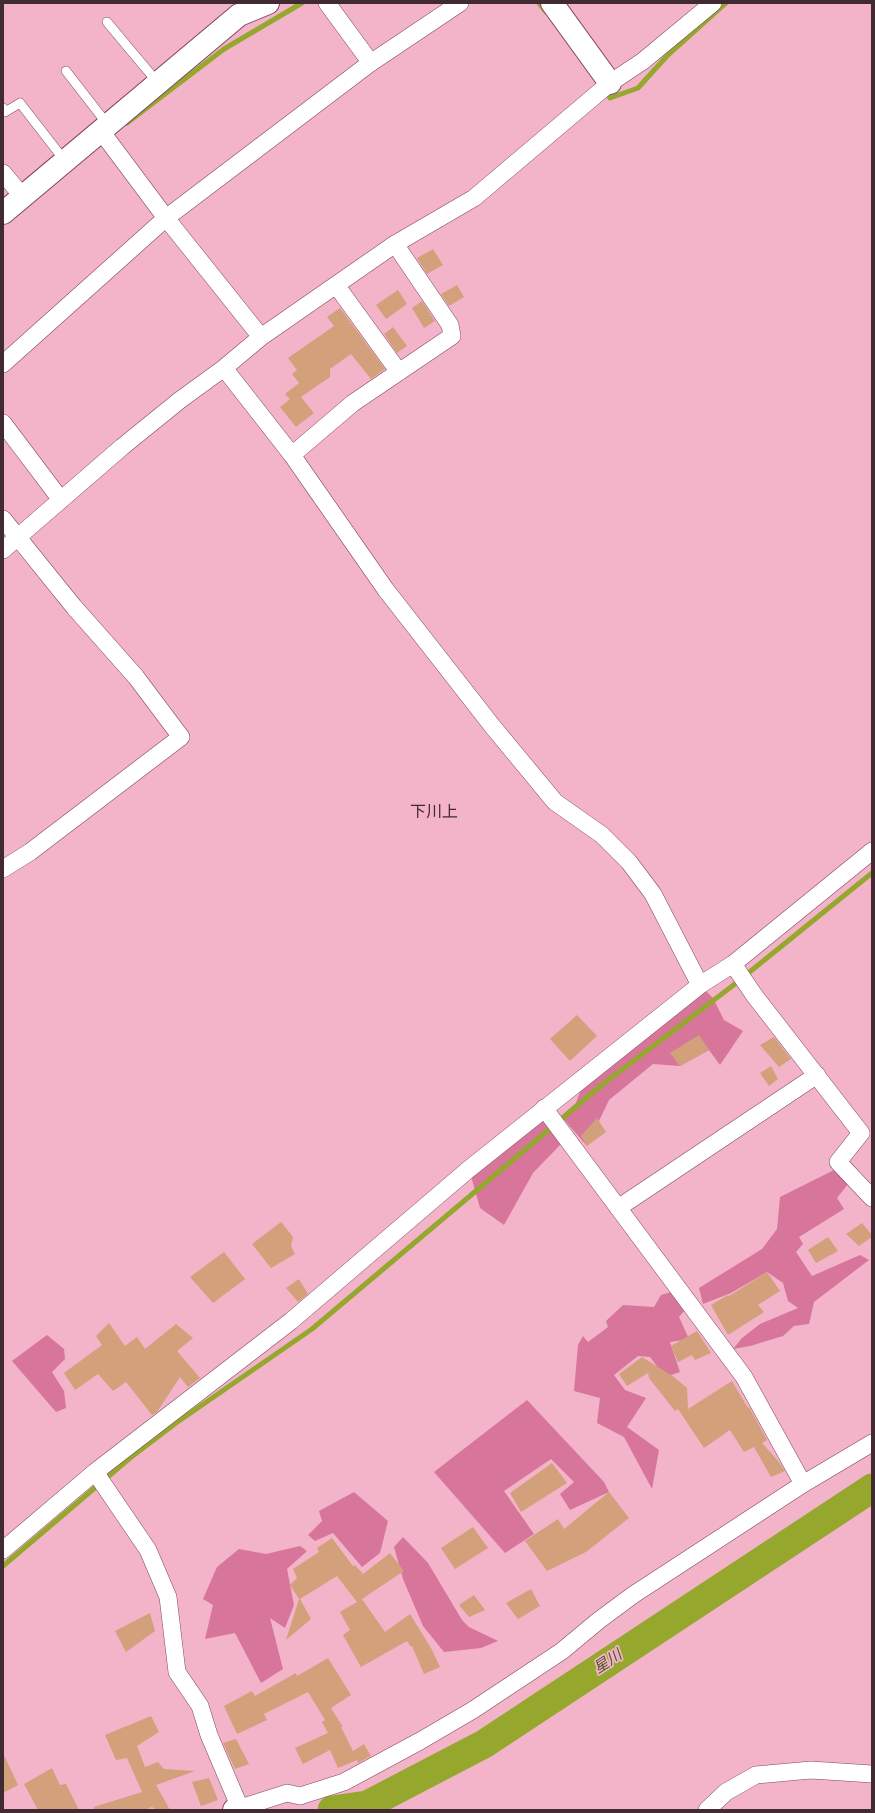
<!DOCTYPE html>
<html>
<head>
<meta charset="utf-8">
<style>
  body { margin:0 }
  #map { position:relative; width:875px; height:1813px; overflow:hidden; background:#f3b3c9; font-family:"Zilla Slab",serif }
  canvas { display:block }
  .frame { position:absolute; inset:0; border:4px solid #422a32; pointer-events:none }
</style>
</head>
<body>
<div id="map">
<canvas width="875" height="1813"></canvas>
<div class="frame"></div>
</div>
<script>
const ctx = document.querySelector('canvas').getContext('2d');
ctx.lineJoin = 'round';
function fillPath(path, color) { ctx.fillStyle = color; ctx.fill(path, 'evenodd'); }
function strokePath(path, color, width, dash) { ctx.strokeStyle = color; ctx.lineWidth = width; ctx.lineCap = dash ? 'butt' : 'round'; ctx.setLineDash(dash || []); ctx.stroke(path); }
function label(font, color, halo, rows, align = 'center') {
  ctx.font = font + ' "Zilla Slab","Noto Sans JP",serif'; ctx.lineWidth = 3.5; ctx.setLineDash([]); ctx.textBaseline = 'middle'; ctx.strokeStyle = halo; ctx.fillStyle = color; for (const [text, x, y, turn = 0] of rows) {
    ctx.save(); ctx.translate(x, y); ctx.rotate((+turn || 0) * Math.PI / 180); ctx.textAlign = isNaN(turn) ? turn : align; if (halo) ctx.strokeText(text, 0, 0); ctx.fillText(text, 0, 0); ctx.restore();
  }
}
const green = new Path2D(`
  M 700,985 L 713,998 L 724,1020 L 743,1031 L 720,1065 L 709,1050 L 680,1066 L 653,1064 L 609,1100 L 587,1146 L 561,1116 L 576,1103 L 583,1083 Z
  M 529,1120 L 552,1122 L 561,1144 L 533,1173 L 504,1225 L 480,1208 L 469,1169 Z
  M 838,1168 L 848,1184 L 837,1198 L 844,1209 L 799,1237 L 803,1244 L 796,1252 L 812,1276 L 860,1255 L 869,1260 L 814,1302 L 809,1324 L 794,1326 L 783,1336 L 750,1346 L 733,1349 L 742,1338 L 760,1324 L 798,1308 L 788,1301 L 783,1283 L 767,1272 L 731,1293 L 703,1304 L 699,1288 L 762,1249 L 777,1229 L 780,1197 Z
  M 688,1287 L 690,1304 L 679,1317 L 689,1339 L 670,1342 L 680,1372 L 665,1377 L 650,1357 L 638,1356 L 614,1375 L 625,1390 L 646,1398 L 627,1427 L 659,1450 L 652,1489 L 624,1437 L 597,1423 L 600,1398 L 574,1391 L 578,1345 L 583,1336 L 588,1342 L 608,1327 L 606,1321 L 623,1305 L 654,1307 L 661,1295 Z
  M 47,1335 L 64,1349 L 65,1359 L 52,1372 L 64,1391 L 66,1408 L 56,1412 L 12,1361 Z
  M 527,1400 L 604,1482 L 609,1492 L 570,1510 L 560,1494 L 574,1482 L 551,1459 L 504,1491 L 534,1534 L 505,1553 L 434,1472 Z
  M 354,1492 L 388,1521 L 380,1553 L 362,1567 L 333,1533 L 315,1541 L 308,1535 L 322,1521 L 319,1511 Z
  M 403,1537 L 428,1563 L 462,1620 L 469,1627 L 498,1641 L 481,1648 L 444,1652 L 423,1626 L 403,1579 L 394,1547 Z
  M 300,1546 L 307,1551 L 287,1569 L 294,1605 L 285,1628 L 270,1618 L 283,1669 L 261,1683 L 235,1633 L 205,1639 L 213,1605 L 203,1599 L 217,1567 L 239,1549 L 266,1554 Z`);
const stream = new Path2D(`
  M 539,3 L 546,12
  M 605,90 L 610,98 L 638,88 L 667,56 L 726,3
  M 127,123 L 224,49 L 302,3
  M 3,1566 L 130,1458 L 176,1423 L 312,1329 L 603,1084 L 731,987 L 872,873`);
const river = new Path2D(`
  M 332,1810 L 367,1805 L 484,1744 L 872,1488`);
const building = new Path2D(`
  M 433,249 L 443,265 L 427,274 L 417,258 Z
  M 457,285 L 464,297 L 449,306 L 441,294 Z
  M 398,290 L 407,304 L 386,319 L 376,305 Z
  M 422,301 L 435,321 L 424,328 L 412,308 Z
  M 340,308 L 385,369 L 371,379 L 351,354 L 330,369 L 330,377 L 301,397 L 314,413 L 296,427 L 280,407 L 290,399 L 285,394 L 299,383 L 292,374 L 297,370 L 288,358 L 334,326 L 327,317 Z
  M 393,327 L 407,346 L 397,353 L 384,334 Z
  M 577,1015 L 597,1036 L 570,1061 L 550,1039 Z
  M 699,1035 L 709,1050 L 680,1066 L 670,1053 Z
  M 774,1037 L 791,1059 L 779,1067 L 760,1045 Z
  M 771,1066 L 778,1079 L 769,1086 L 760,1073 Z
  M 597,1118 L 606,1132 L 587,1146 L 581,1136 Z
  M 281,1222 L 293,1237 L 291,1246 L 295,1254 L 271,1268 L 252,1244 Z
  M 862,1223 L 872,1235 L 872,1237 L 859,1246 L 846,1234 Z
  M 828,1237 L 838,1251 L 816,1263 L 808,1250 Z
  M 224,1252 L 245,1279 L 213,1303 L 190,1277 Z
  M 767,1272 L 780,1291 L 758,1305 L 764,1312 L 728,1335 L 711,1305 L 728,1295 L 729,1296 Z
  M 299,1279 L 308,1294 L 298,1302 L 286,1288 Z
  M 109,1323 L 125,1346 L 137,1337 L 145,1349 L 176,1324 L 193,1338 L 177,1351 L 200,1378 L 188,1387 L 180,1377 L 157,1412 L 152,1415 L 126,1382 L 113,1391 L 98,1374 L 75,1390 L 64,1373 L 102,1345 L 96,1336 Z
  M 697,1331 L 711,1353 L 695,1360 L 692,1355 L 678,1362 L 671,1346 Z
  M 642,1357 L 674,1377 L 687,1388 L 688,1409 L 732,1381 L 748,1408 L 749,1407 L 767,1440 L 762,1443 L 779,1462 L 785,1471 L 771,1477 L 754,1447 L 744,1452 L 730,1430 L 704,1448 L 678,1409 L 675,1411 L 649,1378 L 648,1373 L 627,1386 L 619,1374 Z
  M 552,1463 L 567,1483 L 521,1512 L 510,1493 Z
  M 609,1492 L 629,1518 L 586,1552 L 547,1571 L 525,1541 L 558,1519 L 564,1529 Z
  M 473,1527 L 488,1548 L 455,1569 L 441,1548 Z
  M 332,1538 L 353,1566 L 355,1565 L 363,1574 L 390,1553 L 404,1571 L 362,1599 L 385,1632 L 410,1614 L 431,1648 L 440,1667 L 424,1674 L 412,1646 L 411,1647 L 407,1641 L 361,1667 L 343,1635 L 350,1630 L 340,1612 L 357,1602 L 337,1576 L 300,1599 L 311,1619 L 286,1640 L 299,1599 L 290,1585 L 297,1578 L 293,1569 L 319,1552 L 317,1548 Z
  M 531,1589 L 540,1606 L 518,1619 L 506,1603 Z
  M 474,1595 L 485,1610 L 469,1617 L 459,1605 Z
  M 150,1613 L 155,1631 L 126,1652 L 115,1631 Z
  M 328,1658 L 351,1695 L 331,1708 L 343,1727 L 341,1727 L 353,1751 L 364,1744 L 371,1756 L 358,1763 L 357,1760 L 338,1768 L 330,1750 L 303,1764 L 295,1748 L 328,1733 L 322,1722 L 325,1720 L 308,1692 L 264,1714 L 267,1720 L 237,1734 L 224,1706 L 252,1691 L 255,1696 L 296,1673 L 297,1676 Z
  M 151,1716 L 159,1732 L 137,1746 L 145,1767 L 158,1762 L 164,1769 L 195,1771 L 156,1785 L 170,1810 L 157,1810 L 152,1807 L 145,1810 L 94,1810 L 94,1807 L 142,1792 L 127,1758 L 116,1760 L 105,1735 Z
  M 236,1739 L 249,1764 L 235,1769 L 223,1743 Z
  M 3,1753 L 18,1785 L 3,1793 Z
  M 52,1768 L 60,1785 L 66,1784 L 79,1810 L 38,1810 L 24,1784 Z
  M 209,1778 L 218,1800 L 201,1806 L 192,1782 Z`);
const service = new Path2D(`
  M 107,22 L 158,83
  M 66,71 L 108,125
  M 3,108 L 5,112 L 20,103 L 65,161`);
const minor = new Path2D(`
  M 327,3 L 371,63
  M 101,131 L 166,218 L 261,337
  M 3,173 L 23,197
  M 336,285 L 399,372
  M 3,364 L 166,218 L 369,64 L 460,3
  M 224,368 L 292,455 L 386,590 L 493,727 L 555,802 L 602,835 L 629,862 L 653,894 L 700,985
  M 3,423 L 61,500
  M 292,455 L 353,403 L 452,336 L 450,325 L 395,244
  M 3,519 L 74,607 L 136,677 L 181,737 L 30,852 L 3,869
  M 3,550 L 122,447 L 180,400 L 224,368 L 261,337 L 395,244 L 474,198 L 610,83 L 643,61 L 713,3
  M 733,964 L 754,995 L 861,1133 L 838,1162 L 872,1198
  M 544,1108 L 744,1377 L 803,1484
  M 618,1208 L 817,1075
  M 95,1472 L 148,1550 L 168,1597 L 177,1672 L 200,1706 L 209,1735 L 240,1808 L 287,1793 L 300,1796 L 344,1782 L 420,1741 L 473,1710 L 562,1651 L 598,1621 L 633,1595 L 803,1484 L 872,1443
  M 3,1550 L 95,1472 L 291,1321 L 469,1169 L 700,985 L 733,964 L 872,851
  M 707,1810 L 726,1792 L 756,1775 L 811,1770 L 872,1774`);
const tertiary = new Path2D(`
  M 552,3 L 610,83
  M 3,213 L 239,15 L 268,3
  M 234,1810 L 240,1808`);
const waterNames = [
  ["星川",608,1662,-33]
];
const quarterNames = [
  ["下川上",434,812]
];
fillPath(green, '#d8759b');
strokePath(stream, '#96a72d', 5);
strokePath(river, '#96a72d', 29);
fillPath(building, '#d3a07c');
strokePath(service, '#7f485c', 10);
strokePath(minor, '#7f485c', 18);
strokePath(tertiary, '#7f485c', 24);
strokePath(service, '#fff', 9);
strokePath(minor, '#fff', 17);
strokePath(tertiary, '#fff', 22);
label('italic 15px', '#4d5526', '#f3b3c9', waterNames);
label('16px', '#422a32', '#f3b3c9', quarterNames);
</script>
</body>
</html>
